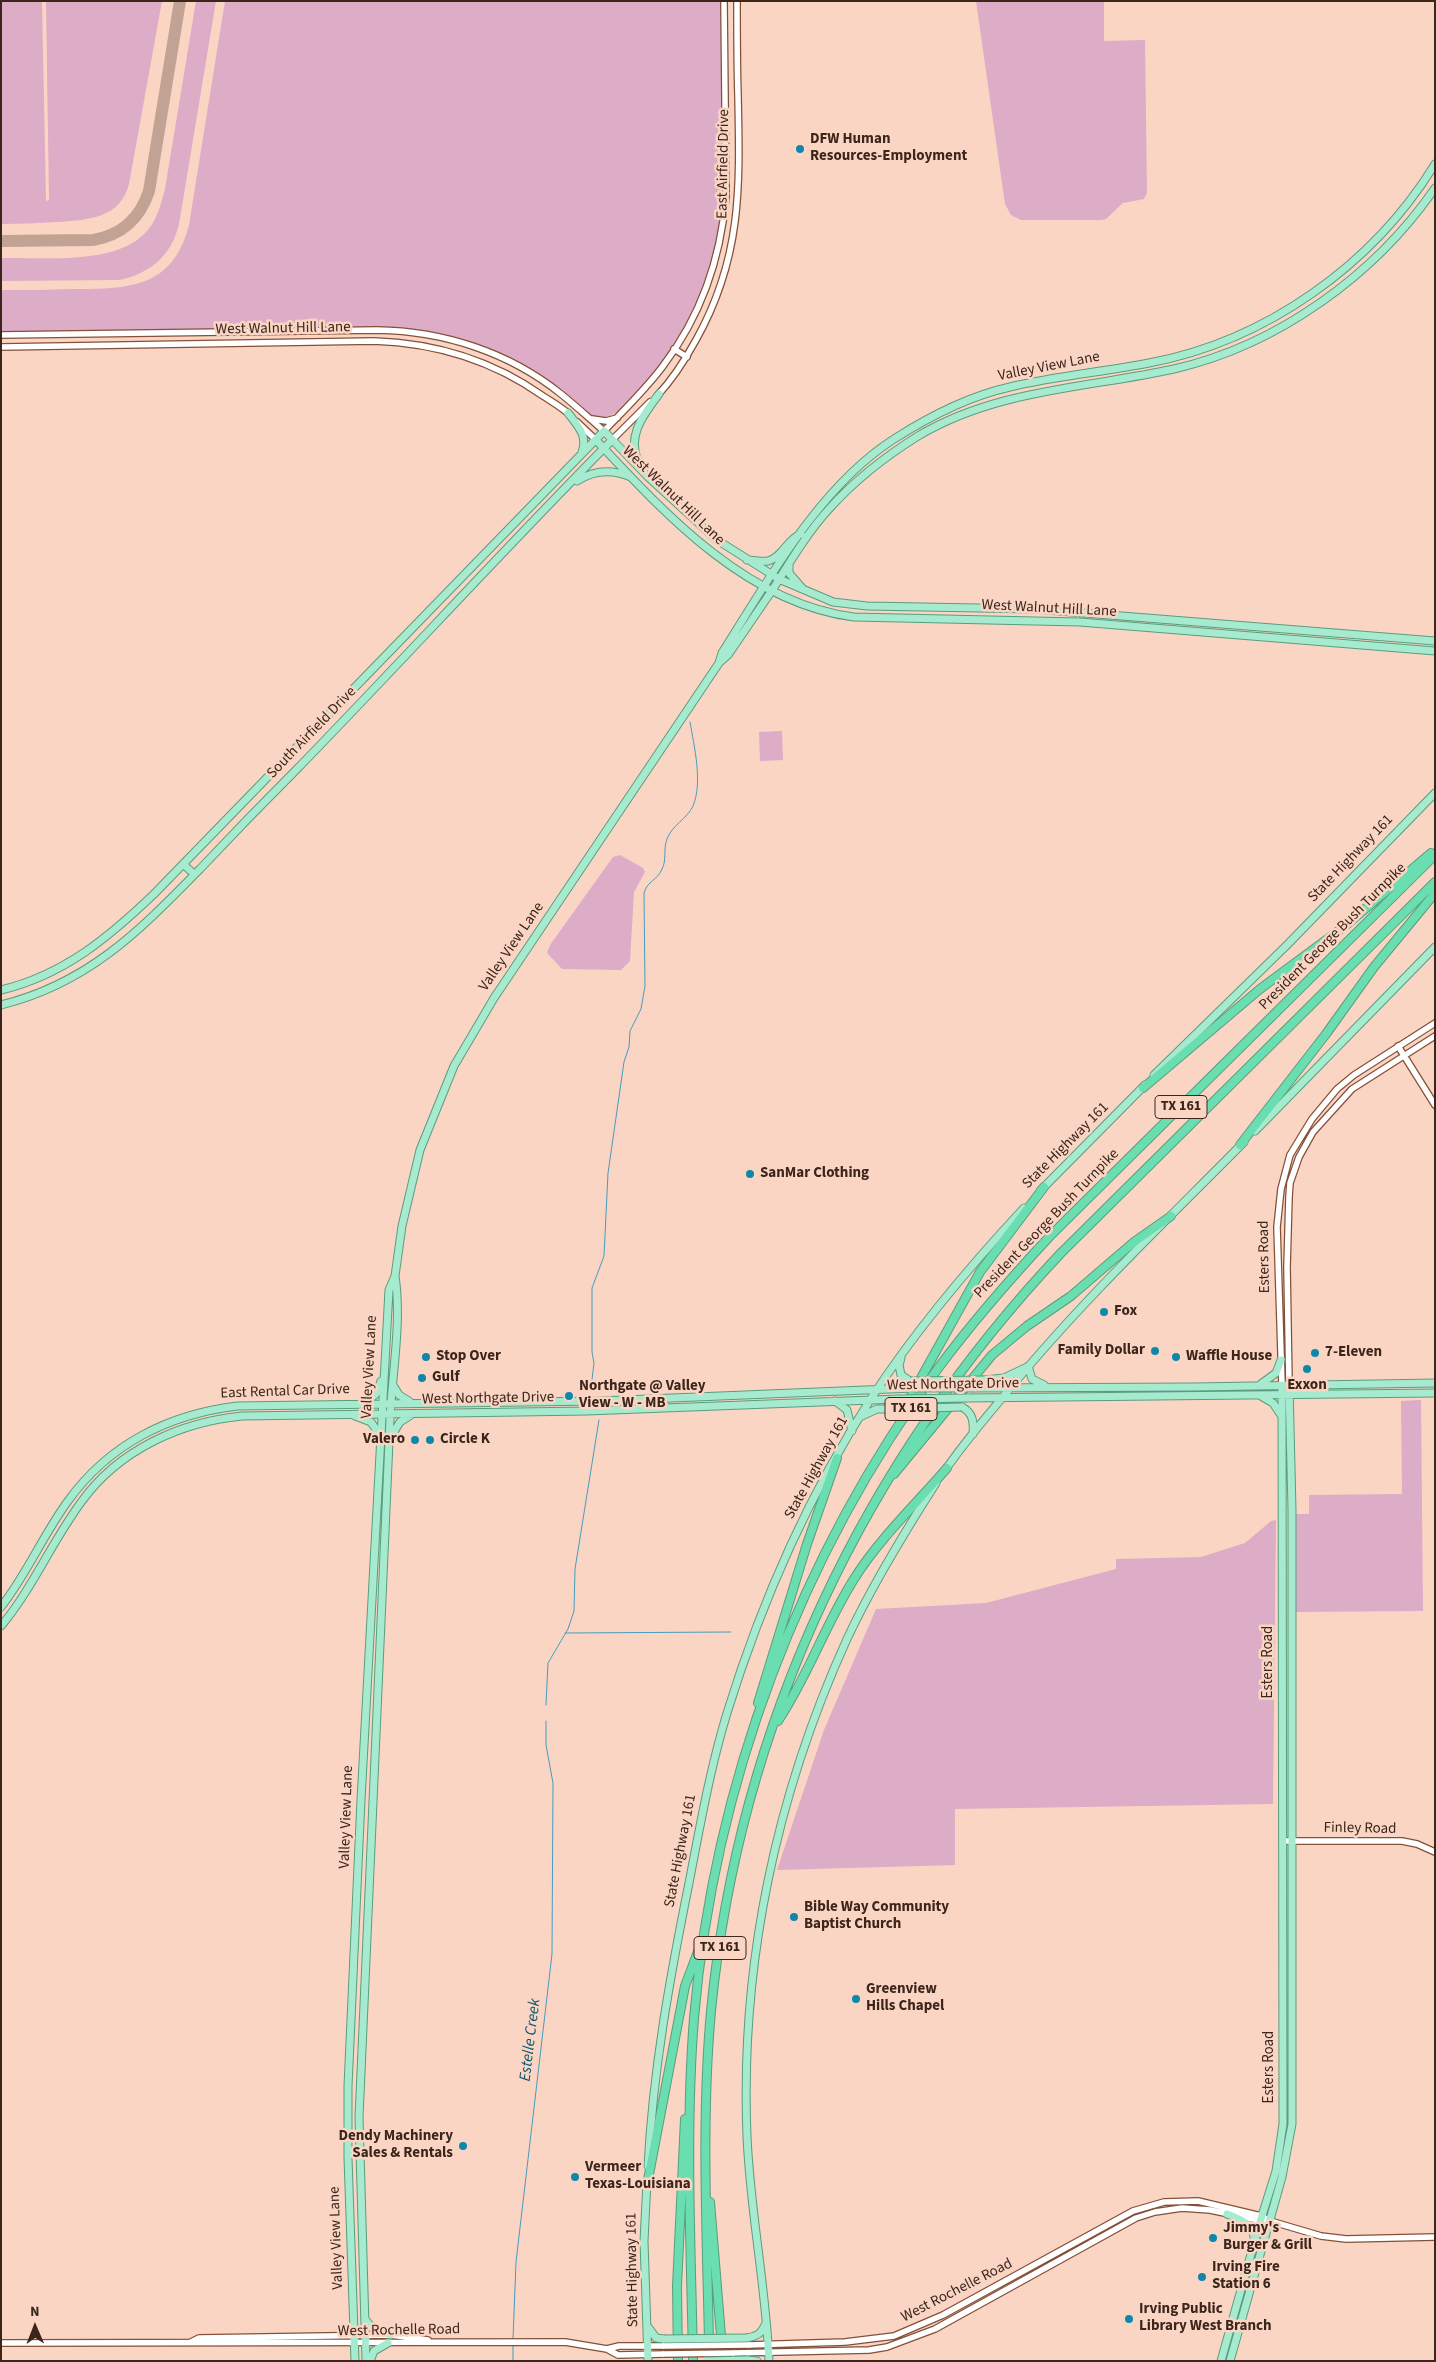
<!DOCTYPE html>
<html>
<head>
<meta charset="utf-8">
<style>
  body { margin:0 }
  #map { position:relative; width:1436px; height:2362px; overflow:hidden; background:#fad5c4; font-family:"Source Sans 3",sans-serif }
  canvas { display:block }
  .frame { position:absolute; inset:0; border:2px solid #3c251b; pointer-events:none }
  .north { position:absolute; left:10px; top:2302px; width:50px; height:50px; -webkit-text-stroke:4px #fad5c4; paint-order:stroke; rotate:359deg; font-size:14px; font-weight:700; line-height:20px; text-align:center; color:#3c251b }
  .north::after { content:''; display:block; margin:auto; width:18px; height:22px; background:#3c251b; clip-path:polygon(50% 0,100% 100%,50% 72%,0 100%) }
</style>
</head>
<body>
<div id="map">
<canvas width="1436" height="2362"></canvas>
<div class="frame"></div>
<div class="north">N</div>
</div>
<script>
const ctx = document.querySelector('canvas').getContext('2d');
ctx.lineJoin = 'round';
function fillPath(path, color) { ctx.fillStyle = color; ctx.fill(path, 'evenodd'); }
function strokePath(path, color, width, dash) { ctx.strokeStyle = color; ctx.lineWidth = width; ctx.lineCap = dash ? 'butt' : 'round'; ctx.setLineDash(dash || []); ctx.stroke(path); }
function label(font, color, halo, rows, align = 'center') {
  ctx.font = font + ' "Source Sans 3",sans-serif'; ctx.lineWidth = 5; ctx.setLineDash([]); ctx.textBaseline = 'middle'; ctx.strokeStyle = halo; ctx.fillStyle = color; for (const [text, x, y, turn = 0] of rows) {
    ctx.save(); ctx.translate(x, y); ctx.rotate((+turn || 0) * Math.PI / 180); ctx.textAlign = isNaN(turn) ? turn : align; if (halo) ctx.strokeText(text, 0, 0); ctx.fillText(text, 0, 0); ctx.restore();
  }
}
const green = new Path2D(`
  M 1,1 L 42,1 L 46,201 L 49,200 L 46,1 L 162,1 L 129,184 C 120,219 87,220 56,222 C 38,223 20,224 1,224 Z
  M 196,1 L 216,1 L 179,224 C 172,255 150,274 119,280 L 1,281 L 1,258 C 43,257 117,266 147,231 C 157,220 161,204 165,189 Z
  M 225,1 L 721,1 C 722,46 723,92 723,137 C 723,170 724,202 718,235 C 708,291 680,342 644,385 C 632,398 616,421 596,417 C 587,415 551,383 539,375 C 483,339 422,327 356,327 L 1,332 L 1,290 C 26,290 50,290 74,289 C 129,289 173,288 189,225 Z
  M 976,1 L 1104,1 L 1104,41 L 1145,40 L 1147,193 L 1144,199 L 1123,203 L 1106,219 L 1101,220 L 1021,220 L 1011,215 L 1005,204 Z
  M 782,731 L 783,760 L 760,761 L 759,732 Z
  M 620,855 L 643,868 L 645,872 L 634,892 L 630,961 L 621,970 L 562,969 L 547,953 L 550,945 L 613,857 Z
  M 1421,1400 L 1423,1611 L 1295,1612 L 1294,1514 L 1309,1514 L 1309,1495 L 1402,1494 L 1401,1401 Z
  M 1276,1520 L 1273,1804 L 955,1809 L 955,1865 L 777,1870 L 824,1730 L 876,1609 L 986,1603 L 1116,1569 L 1116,1559 L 1201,1557 L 1245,1543 L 1271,1521 Z`);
const stream = new Path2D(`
  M 591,1388 L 594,1363 L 592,1352 L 592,1288 L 604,1256 L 608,1173 L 624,1062 L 629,1047 L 630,1031 L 641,1009 L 645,986 L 644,893 C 647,881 658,880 662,869 C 667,860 663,849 667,839 C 672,825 687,819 693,806 C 703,782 694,746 690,722
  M 565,1633 L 731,1632
  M 546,1705 L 548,1663 L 568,1629 L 574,1611 L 575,1569 L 599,1420
  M 513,2339 L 516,2262 L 552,1954 L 553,1783 L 546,1745 L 546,1721
  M 513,2343 L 513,2361`);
const taxiway = new Path2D(`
  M 1,241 L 93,240 C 122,235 140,219 149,191 L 180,1`);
const minor = new Path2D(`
  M 1,335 L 377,330 C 443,331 509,352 561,394 C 576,406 590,419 604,431 C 624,410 646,389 663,366 C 701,316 721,257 726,196 L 724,1
  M 1,347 L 374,341 C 436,343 492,360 543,396 C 552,402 563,408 571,416
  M 674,349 L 687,357
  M 657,396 C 672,380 685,360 696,340 C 742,258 740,187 738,96 C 737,65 737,33 737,1
  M 592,419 L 606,421 L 617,418
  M 577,422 L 596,440
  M 612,440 L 650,402
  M 1398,1046 L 1435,1105
  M 1289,1384 L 1287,1267 L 1289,1197 L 1290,1183 L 1299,1157 L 1313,1132 L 1352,1089 L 1435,1036
  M 1282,1385 L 1277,1227 L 1281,1189 L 1290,1155 L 1312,1119 L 1337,1089 L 1354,1075 L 1435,1023
  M 1284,1841 L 1402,1841 L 1417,1844 L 1435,1852
  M 191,2342 L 199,2338 L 391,2335 L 428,2340
  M 1,2343 L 565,2342 L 607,2349 L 618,2355 L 664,2354
  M 748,2345 L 845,2342 L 894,2336 L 943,2315 L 1133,2211 L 1164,2202 L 1198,2201 L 1261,2216 L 1270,2221 L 1321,2236 L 1346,2239 L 1435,2237
  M 607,2349 L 619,2346 L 664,2346
  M 733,2353 L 869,2350 L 887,2347 L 935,2329 L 1136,2218 L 1155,2212 L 1182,2208 L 1210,2210 L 1263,2221`);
const major = new Path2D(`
  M 568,413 C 578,426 588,436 582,452
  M 596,440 C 665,514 748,604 854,617 L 1080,622 L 1435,651
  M 641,466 C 624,439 643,415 659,394
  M 577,481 C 594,470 612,469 631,477
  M 747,560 C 754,560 762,562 768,561 C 782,558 787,539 801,534
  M 789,564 L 789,573 L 802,588
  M 719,663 L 722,653 C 769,579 819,487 894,439 C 930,416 969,396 1010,387 C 1056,376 1103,372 1149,363 C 1266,341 1373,265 1435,164
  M 183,864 L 194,874
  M 1,990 C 64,975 109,937 154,894 L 604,431 L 648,477 L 717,540 L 779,579 L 833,602 L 867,606 L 1034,609 L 1435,641
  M 1,1005 C 89,983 139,931 200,869 C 232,835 264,802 297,769 C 403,660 505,548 612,440
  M 1154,1075 L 1287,945 L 1435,793
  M 1255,1131 L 1435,947
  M 1040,1191 L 1145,1085
  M 901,1358 L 899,1365 L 901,1375 L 910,1381
  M 1028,1366 L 1032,1379 L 1044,1385
  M 984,1380 L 1004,1378 L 1025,1368
  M 1261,1384 L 1276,1373 L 1281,1360
  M 393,1385 L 399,1395 L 409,1401
  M 974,1388 L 1194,1387 L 1435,1383
  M 1261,1396 L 1273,1403 L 1281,1415
  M 967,1398 L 1435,1393
  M 835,1401 L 847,1410 L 852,1431
  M 366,1402 L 376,1394 L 381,1381
  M 962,1407 C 973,1413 974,1422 973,1434
  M 355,1416 L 371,1422 L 379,1434
  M 862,1416 L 877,1409 L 890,1409
  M 390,1438 L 400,1422 L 411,1415
  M 944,1472 C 964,1442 989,1414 1012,1386 C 1083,1300 1165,1222 1244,1142
  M 1,1607 C 27,1574 43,1535 68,1501 C 109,1444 169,1414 238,1406 L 599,1401 L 914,1388
  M 1,1626 C 33,1588 52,1541 82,1501 C 119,1450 180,1422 242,1416 L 587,1411 L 898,1399
  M 648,2166 C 653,2070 670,1977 689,1883 C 700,1826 710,1769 727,1713 C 761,1603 809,1494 872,1397 C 916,1330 969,1267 1024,1208
  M 647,2181 L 644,2241 L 648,2361
  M 1227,2214 C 1239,2219 1252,2223 1254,2237
  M 365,2319 L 373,2329 L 391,2335
  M 649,2328 L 656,2338 L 664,2339
  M 747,2338 C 757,2336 761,2334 765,2325
  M 747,2360 L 757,2361
  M 355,2361 L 348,2158 L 348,2086 L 361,1800 L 389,1290 L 395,1276 L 402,1226 L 420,1150 L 454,1066 L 494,998 L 719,663 L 728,655 C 743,633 758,611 773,589 C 790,562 807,533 829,509 C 854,481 886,456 918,436 C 997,389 1087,388 1174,369 C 1278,345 1375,275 1435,188
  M 366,2361 L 359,2117 L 390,1419 C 392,1372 402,1323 395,1276
  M 370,2361 L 374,2351 L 388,2343
  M 769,2361 C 766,2286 750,2211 747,2136 C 740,1965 776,1795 847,1639 C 872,1585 904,1533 936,1483
  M 1221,2361 L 1260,2222 L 1276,2171 L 1283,2124 L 1282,1385
  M 1230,2361 L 1282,2177 L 1292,2124 L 1292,1510 L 1289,1384`);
const highway = new Path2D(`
  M 1143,1088 L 1260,989 L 1345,926 L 1431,853
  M 1240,1145 L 1326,1034 L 1374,967 L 1435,893
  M 901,1414 L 980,1272 L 1044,1187
  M 894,1474 L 992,1355 L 1027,1326 L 1071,1296 L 1134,1242 L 1171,1216
  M 758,1703 L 807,1544 L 837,1458
  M 778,1721 C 808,1676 825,1625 854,1579 C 879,1539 916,1504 947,1468
  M 647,2185 L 685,1986 L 699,1949
  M 710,2202 L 723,2360
  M 709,2344 C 707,2233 701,2121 711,2011 C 739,1723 864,1462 1061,1253 L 1435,882
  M 678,2361 L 677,2286 L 685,2119
  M 693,2361 C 691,2247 685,2132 694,2018 C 714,1784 800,1555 939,1367 C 974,1320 1011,1278 1050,1236 L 1435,855`);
const minorBridge = new Path2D(`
  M 664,2346 L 748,2345
  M 664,2354 L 733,2353`);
const majorBridge = new Path2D(`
  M 910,1381 L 984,1380
  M 914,1388 L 974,1388
  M 898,1399 L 967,1398
  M 890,1409 L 962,1407
  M 664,2339 L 747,2338
  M 706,2361 L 747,2360`);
const markers = [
  [800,149,5,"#0e87ab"],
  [750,1174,5,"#0e87ab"],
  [1104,1312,5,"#0e87ab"],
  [1155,1351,5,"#0e87ab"],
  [1315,1353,5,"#0e87ab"],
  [426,1357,5,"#0e87ab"],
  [1176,1357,5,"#0e87ab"],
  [1307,1369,5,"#0e87ab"],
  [422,1378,5,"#0e87ab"],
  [569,1396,5,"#0e87ab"],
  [415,1440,5,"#0e87ab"],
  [430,1440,5,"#0e87ab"],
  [794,1917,5,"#0e87ab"],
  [856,1999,5,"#0e87ab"],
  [463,2146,5,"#0e87ab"],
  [575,2177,5,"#0e87ab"],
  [1213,2238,5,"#0e87ab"],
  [1202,2277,5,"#0e87ab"],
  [1129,2319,5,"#0e87ab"]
];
const shields = [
  [1181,1107,52],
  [911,1409,52],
  [720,1948,52]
];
const shieldNames = [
  ["TX 161",1181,1107],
  ["TX 161",911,1409],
  ["TX 161",720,1948]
];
const poiNames = [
  ["DFW Human",810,140],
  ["Resources-Employment",810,157],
  ["SanMar Clothing",760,1174],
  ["Fox",1114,1312],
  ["Family Dollar",1145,1351,"right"],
  ["7-Eleven",1325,1353],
  ["Stop Over",436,1357],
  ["Waffle House",1186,1357],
  ["Gulf",432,1378],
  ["Exxon",1307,1386,"center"],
  ["Northgate @ Valley",579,1387],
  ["View - W - MB",579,1404],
  ["Valero",405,1440,"right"],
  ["Circle K",440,1440],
  ["Bible Way Community",804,1908],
  ["Baptist Church",804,1925],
  ["Greenview",866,1990],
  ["Hills Chapel",866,2007],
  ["Dendy Machinery",453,2137,"right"],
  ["Sales & Rentals",453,2154,"right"],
  ["Vermeer",585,2168],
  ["Texas-Louisiana",585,2185],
  ["Jimmy's",1223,2229],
  ["Burger & Grill",1223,2246],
  ["Irving Fire",1212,2268],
  ["Station 6",1212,2285],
  ["Irving Public",1139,2310],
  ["Library West Branch",1139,2327]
];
const streetNames = [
  ["East Airfield Drive",724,164,-89],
  ["West Walnut Hill Lane",283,329,-1],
  ["Valley View Lane",1049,367,-11],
  ["West Walnut Hill Lane",673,496,44],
  ["West Walnut Hill Lane",1049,609,3],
  ["South Airfield Drive",312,733,-46],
  ["State Highway 161",1351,859,-46],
  ["President George Bush Turnpike",1333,937,-45],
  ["Valley View Lane",512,947,-56],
  ["State Highway 161",1066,1146,-45],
  ["President George Bush Turnpike",1047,1224,-46],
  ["Esters Road",1265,1257,-91],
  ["Valley View Lane",370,1367,-87],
  ["West Northgate Drive",953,1385,-1],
  ["East Rental Car Drive",285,1392,-2],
  ["West Northgate Drive",488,1399,-1],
  ["State Highway 161",817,1468,-61],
  ["Esters Road",1269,1662,-90],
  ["Valley View Lane",347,1817,-88],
  ["Finley Road",1360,1829,1],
  ["State Highway 161",681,1851,-79],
  ["Esters Road",1270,2067,-90],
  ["Valley View Lane",337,2238,-92],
  ["State Highway 161",633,2270,-91],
  ["West Rochelle Road",957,2291,-27],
  ["West Rochelle Road",399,2331,-1]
];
const waterNames = [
  ["Estelle Creek",531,2040,-83]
];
fillPath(green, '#ddacc6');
strokePath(stream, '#449dbe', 1);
strokePath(taxiway, '#c2a292', 12);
strokePath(minor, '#845038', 8);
strokePath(major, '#5a9d7c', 9);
strokePath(highway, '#5a9d7c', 10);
strokePath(minor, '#fff', 5.5);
strokePath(major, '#a6ebd0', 7);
strokePath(highway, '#6adeb1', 8);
strokePath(minorBridge, '#845038', 8, []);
strokePath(majorBridge, '#5a9d7c', 9, []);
strokePath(minorBridge, '#fff', 5.5);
strokePath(majorBridge, '#a6ebd0', 7);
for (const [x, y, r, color] of markers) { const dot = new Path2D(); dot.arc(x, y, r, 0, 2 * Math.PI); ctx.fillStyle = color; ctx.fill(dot); strokePath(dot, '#fad5c4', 2); }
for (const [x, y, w] of shields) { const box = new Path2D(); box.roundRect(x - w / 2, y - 11.5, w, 23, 4); ctx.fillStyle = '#fad5c4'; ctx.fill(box); strokePath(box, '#3c251b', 1); }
label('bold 14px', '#3c251b', null, shieldNames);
label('bold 15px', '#3c251b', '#fad5c4', poiNames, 'left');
label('15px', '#3c251b', '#fad5c4', streetNames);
label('italic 16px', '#09556c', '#fad5c4', waterNames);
</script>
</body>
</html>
